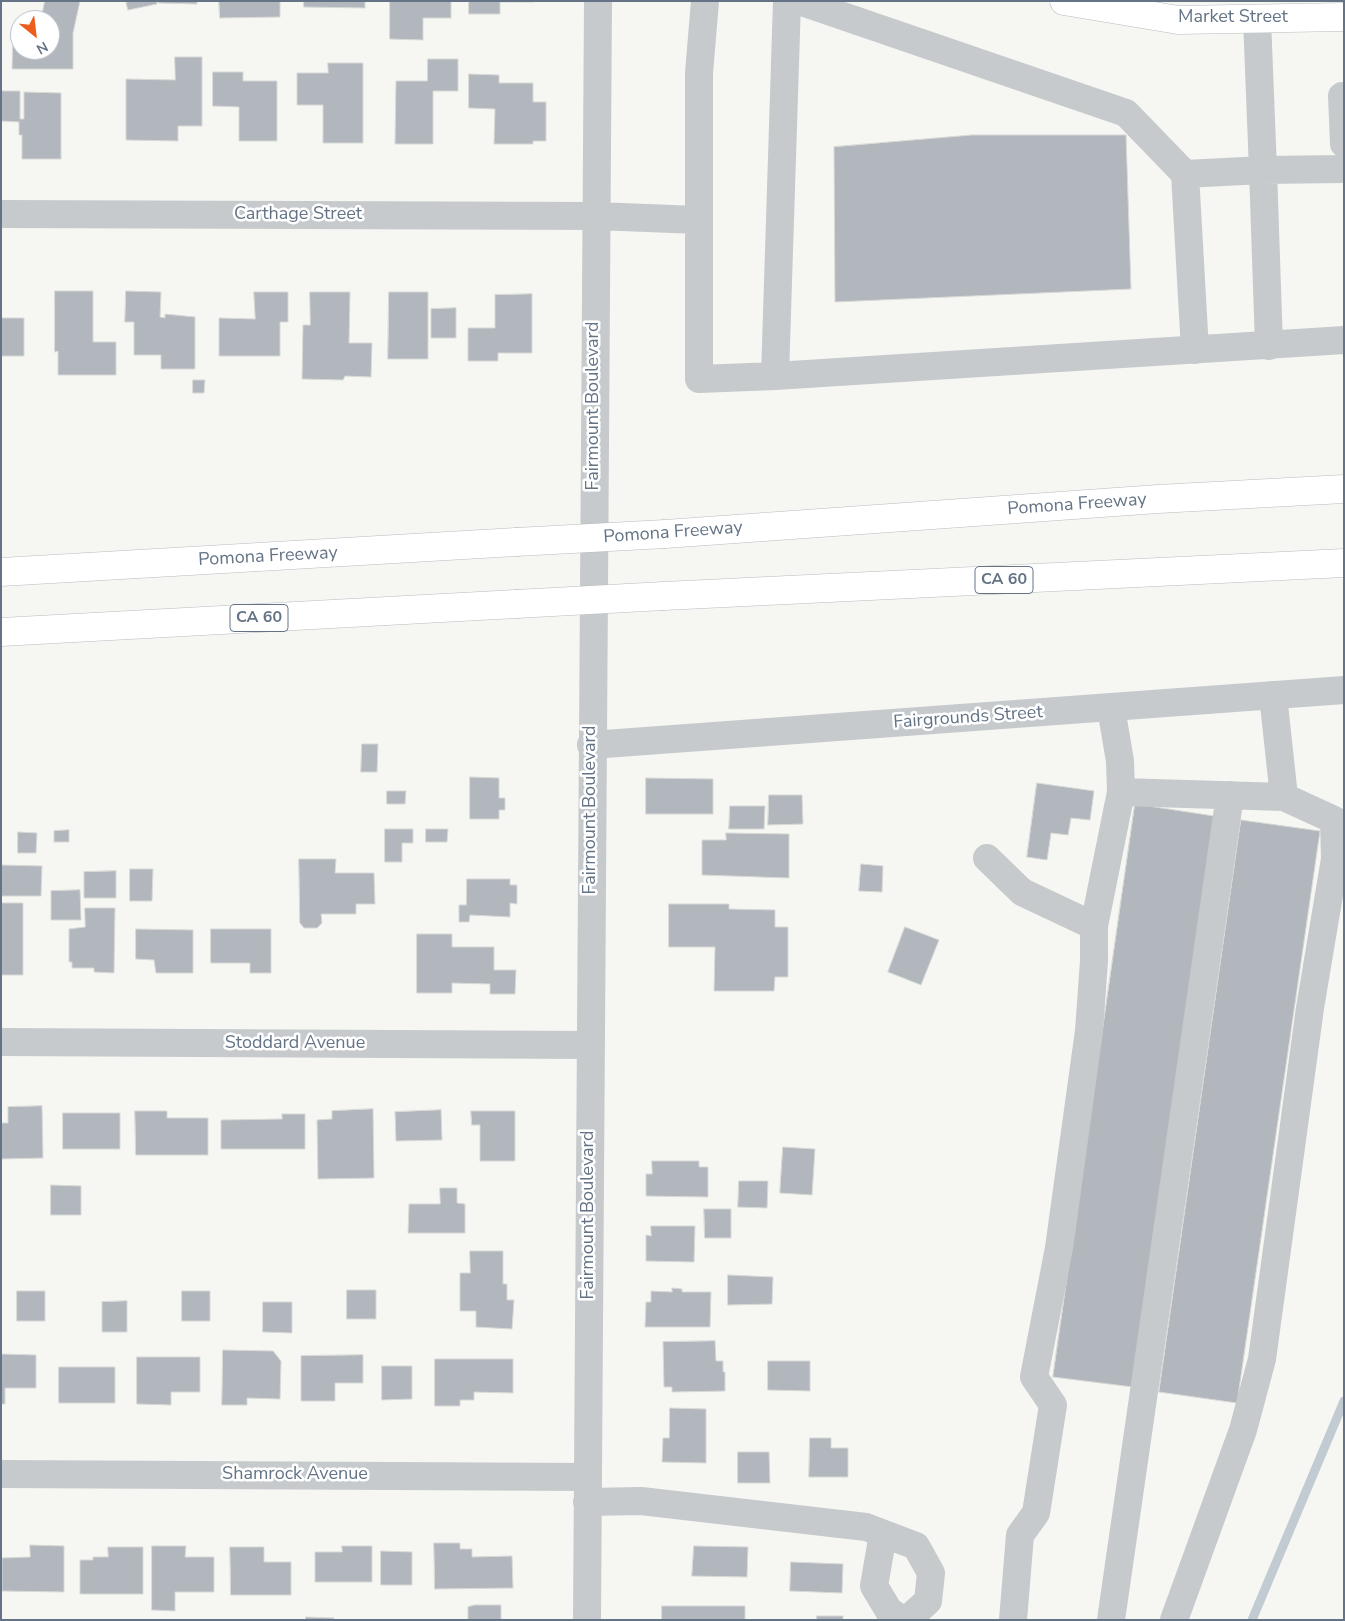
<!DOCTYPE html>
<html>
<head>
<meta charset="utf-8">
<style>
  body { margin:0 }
  #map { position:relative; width:1345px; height:1621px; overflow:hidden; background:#f6f7f3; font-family:"Nunito Sans",sans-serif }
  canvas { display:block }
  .frame { position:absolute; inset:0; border:2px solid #647486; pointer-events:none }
  .north { position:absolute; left:10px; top:10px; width:50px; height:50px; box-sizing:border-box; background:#fff; border:1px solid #c1c7cf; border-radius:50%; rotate:151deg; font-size:14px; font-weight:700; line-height:20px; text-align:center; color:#647486 }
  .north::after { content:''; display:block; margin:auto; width:18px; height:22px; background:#ed5e1d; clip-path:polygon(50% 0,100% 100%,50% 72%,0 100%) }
</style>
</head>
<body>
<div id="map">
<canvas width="1345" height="1621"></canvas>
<div class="frame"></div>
<div class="north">N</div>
</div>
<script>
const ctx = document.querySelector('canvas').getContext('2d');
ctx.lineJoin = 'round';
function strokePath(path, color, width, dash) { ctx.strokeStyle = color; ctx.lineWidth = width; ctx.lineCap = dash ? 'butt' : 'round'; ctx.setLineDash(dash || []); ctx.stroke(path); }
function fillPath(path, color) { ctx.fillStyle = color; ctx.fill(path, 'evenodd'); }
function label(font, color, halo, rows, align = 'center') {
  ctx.font = font + ' "Nunito Sans",sans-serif'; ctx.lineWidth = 5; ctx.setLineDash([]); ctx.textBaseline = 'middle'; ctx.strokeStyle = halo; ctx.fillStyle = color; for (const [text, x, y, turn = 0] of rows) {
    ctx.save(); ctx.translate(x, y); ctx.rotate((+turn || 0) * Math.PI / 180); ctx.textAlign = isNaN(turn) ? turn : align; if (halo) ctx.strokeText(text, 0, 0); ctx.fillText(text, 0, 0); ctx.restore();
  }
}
const stream = new Path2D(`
  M 1252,1620 L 1344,1401`);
const building = new Path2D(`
  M 45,1 L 80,1 L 73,33 L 73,69 L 12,69 L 13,31 L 20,31 L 20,50 L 50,50 L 50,20 L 41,20 Z
  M 126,1 L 157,1 L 157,4 L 128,10 Z
  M 159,1 L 197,1 L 197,4 L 159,3 Z
  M 219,1 L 280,1 L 280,17 L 220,18 Z
  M 304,1 L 365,1 L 365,8 L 304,7 Z
  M 390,1 L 451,1 L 451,18 L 423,18 L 423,40 L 390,39 Z
  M 469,1 L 534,1 L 534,2 L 500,2 L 500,14 L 469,14 Z
  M 175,57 L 202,57 L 202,126 L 178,126 L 178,141 L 126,140 L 126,79 L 175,80 Z
  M 428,59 L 458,59 L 458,91 L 433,91 L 433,144 L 395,144 L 396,81 L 427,81 Z
  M 328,63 L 363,63 L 363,143 L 323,143 L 323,105 L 297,105 L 297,73 L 328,73 Z
  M 213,72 L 243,72 L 243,81 L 277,81 L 277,141 L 239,141 L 239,107 L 213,106 Z
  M 469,74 L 499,75 L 499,83 L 533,83 L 533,102 L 546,102 L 546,141 L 533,141 L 533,144 L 494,144 L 495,109 L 469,108 Z
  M 1,91 L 20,91 L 20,119 L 24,119 L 24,92 L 61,93 L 61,159 L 22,159 L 22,135 L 19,135 L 19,122 L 1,121 Z
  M 972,135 L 1126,135 L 1131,289 L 835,302 L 834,147 Z
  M 55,291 L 93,291 L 93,342 L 116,342 L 116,375 L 58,375 L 58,351 L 55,352 Z
  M 126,291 L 161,292 L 160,317 L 165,318 L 165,314 L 195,317 L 195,369 L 161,369 L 161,355 L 134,355 L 134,322 L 125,322 Z
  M 254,292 L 288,292 L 288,322 L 280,322 L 280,356 L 219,356 L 219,318 L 255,319 Z
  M 310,292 L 350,292 L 349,343 L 372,343 L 371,377 L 345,376 L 343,380 L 302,379 L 303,325 L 310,325 Z
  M 389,292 L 428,292 L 428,359 L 388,359 Z
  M 532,294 L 532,353 L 498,353 L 498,361 L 468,361 L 468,328 L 495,328 L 495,295 Z
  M 456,308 L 456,338 L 431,338 L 431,309 Z
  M 1,318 L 24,318 L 24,356 L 1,356 Z
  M 193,380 L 205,380 L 204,393 L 193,393 Z
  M 362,744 L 378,744 L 377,772 L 361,772 Z
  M 470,777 L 499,778 L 499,798 L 505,798 L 505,810 L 499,810 L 499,819 L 470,819 Z
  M 646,778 L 713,779 L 713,814 L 646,814 Z
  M 1037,783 L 1094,791 L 1090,820 L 1071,818 L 1068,835 L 1051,833 L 1047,860 L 1027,857 Z
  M 387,791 L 406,791 L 405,804 L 387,804 Z
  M 769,795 L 802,795 L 803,824 L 768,825 Z
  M 1135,804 L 1214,816 L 1133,1387 L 1053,1377 Z
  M 730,806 L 765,806 L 764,829 L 729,829 Z
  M 1241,820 L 1320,831 L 1237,1403 L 1159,1392 Z
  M 385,829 L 413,829 L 413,843 L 402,843 L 402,862 L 385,862 Z
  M 426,829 L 448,829 L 447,842 L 426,842 Z
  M 69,830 L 69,842 L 54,842 L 54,831 Z
  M 18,832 L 37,833 L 36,853 L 18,853 Z
  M 726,833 L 789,834 L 789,878 L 702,875 L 702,840 L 726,840 Z
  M 299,859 L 336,859 L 335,873 L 374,873 L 375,904 L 356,904 L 356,914 L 321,914 L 322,923 L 317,928 L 304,928 L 300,923 Z
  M 861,864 L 883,866 L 882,892 L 859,891 Z
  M 1,865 L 42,866 L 41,896 L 1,896 Z
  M 130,869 L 153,869 L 152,901 L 130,901 Z
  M 116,871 L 116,898 L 84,898 L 84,872 Z
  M 467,879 L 510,879 L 510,885 L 517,885 L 517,904 L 510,903 L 510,917 L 470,915 L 469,922 L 459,922 L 459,905 L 466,905 Z
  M 80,890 L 81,920 L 51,920 L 51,891 Z
  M 1,903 L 23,903 L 23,975 L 1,975 Z
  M 669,904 L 729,904 L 729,909 L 775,910 L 775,927 L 788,927 L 788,977 L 775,977 L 774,991 L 714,991 L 715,947 L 669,947 Z
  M 85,908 L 115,908 L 114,973 L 94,972 L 94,968 L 72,968 L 72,962 L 69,962 L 69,929 L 85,927 Z
  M 905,927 L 939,940 L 921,985 L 888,972 Z
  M 136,929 L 193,930 L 193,973 L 156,973 L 154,960 L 136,959 Z
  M 211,929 L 271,929 L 271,973 L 250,973 L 250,963 L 211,963 Z
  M 417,934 L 452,934 L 452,947 L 494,947 L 494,970 L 516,970 L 515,994 L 490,994 L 490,984 L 452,983 L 452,993 L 417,993 Z
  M 42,1106 L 43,1158 L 1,1159 L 1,1123 L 8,1123 L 8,1107 Z
  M 373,1109 L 374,1178 L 318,1179 L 317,1120 L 332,1119 L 332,1111 Z
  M 441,1110 L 442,1140 L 396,1141 L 395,1112 Z
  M 135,1111 L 167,1111 L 167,1118 L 208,1118 L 208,1155 L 136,1155 Z
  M 471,1111 L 515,1111 L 515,1161 L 480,1161 L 480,1125 L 472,1125 Z
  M 63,1113 L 120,1113 L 120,1149 L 63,1149 Z
  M 282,1114 L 305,1114 L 305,1149 L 221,1149 L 221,1120 L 282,1119 Z
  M 783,1147 L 815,1149 L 812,1195 L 780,1193 Z
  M 652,1161 L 699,1161 L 699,1167 L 708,1167 L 708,1197 L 646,1196 L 646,1174 L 652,1174 Z
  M 739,1181 L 768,1181 L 767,1208 L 738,1207 Z
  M 51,1185 L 81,1186 L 81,1215 L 51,1215 Z
  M 440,1188 L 457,1188 L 457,1203 L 465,1204 L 465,1233 L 408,1233 L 409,1204 L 440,1204 Z
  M 704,1209 L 731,1209 L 731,1238 L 705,1238 Z
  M 651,1226 L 695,1226 L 694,1262 L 646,1261 L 646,1235 L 651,1236 Z
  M 470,1251 L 503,1251 L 503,1284 L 507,1284 L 507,1300 L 514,1300 L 512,1329 L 476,1327 L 476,1311 L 460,1311 L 460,1273 L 470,1273 Z
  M 728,1275 L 773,1277 L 772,1304 L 728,1305 Z
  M 672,1288 L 682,1289 L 682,1292 L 711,1292 L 710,1327 L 645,1327 L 646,1302 L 651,1302 L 651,1291 L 672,1292 Z
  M 347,1290 L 376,1290 L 376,1319 L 347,1319 Z
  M 17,1291 L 45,1291 L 45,1321 L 17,1321 Z
  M 182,1291 L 210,1291 L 210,1321 L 182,1321 Z
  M 127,1301 L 127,1332 L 102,1332 L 102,1302 Z
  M 263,1302 L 292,1302 L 292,1333 L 263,1332 Z
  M 715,1341 L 716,1361 L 723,1361 L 723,1372 L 725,1372 L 725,1391 L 672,1392 L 672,1387 L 664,1387 L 663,1342 Z
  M 223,1350 L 273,1351 L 281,1361 L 280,1399 L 247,1398 L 247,1405 L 222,1405 Z
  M 1,1354 L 36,1355 L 36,1388 L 5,1388 L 5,1404 L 1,1404 Z
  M 363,1355 L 363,1383 L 335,1383 L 335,1401 L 301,1401 L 301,1356 Z
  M 137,1357 L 200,1357 L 200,1392 L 171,1392 L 171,1405 L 137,1404 Z
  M 435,1359 L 513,1359 L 513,1393 L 474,1392 L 474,1400 L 460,1400 L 460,1406 L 435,1406 Z
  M 768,1361 L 810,1361 L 810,1391 L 768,1390 Z
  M 382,1366 L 412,1366 L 412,1399 L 382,1400 Z
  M 59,1367 L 115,1367 L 115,1403 L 59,1403 Z
  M 670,1408 L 706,1409 L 706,1463 L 662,1462 L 663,1438 L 669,1438 Z
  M 810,1438 L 831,1438 L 831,1448 L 848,1448 L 848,1477 L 809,1477 Z
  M 738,1452 L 769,1452 L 770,1483 L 738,1483 Z
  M 434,1543 L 460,1543 L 460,1549 L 472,1549 L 472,1557 L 512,1556 L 513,1588 L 435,1589 Z
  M 30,1545 L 64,1546 L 64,1592 L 2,1591 L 2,1558 L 30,1557 Z
  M 152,1546 L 186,1546 L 185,1557 L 214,1557 L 214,1592 L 175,1592 L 175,1611 L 152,1610 Z
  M 342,1546 L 372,1546 L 372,1582 L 315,1582 L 315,1552 L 342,1552 Z
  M 694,1546 L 748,1547 L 747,1577 L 692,1576 Z
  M 108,1547 L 143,1547 L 143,1594 L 80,1594 L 80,1560 L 93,1560 L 93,1557 L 108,1557 Z
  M 230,1547 L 264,1547 L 264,1562 L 291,1562 L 291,1595 L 231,1595 Z
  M 381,1551 L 412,1552 L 412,1585 L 381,1585 Z
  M 791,1562 L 843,1564 L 842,1593 L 790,1591 Z
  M 475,1605 L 501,1605 L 501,1620 L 468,1620 L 468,1607 Z
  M 662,1606 L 745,1606 L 745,1620 L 662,1620 Z
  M 817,1616 L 843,1616 L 843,1620 L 817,1620 Z
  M 306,1617 L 334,1618 L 334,1620 L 306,1620 Z`);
const minor = new Path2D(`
  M 705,1 L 699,73 L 699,379 L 775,376
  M 787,1 L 775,376 L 1344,340
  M 799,1 L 1126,113 L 1185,174 L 1263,170 L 1257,19
  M 1342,96 L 1344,144
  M 1185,174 L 1195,350
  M 1,214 L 596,216 L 698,220
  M 1269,346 L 1263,170 L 1344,169
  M 591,745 L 1344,690
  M 1121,792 L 1284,797 L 1273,695
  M 987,858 L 1022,892 L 1094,926
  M 1,1042 L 590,1045
  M 1,1474 L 588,1477
  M 587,1502 L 641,1501 L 866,1527 L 916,1546 L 931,1573 L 928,1601 L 907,1620
  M 883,1534 L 874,1586 L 889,1611 L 903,1620
  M 587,1620 L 598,1
  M 1013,1620 L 1020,1535 L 1036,1513 L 1053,1405 L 1034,1377 L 1059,1248 L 1089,1031 L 1094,961 L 1094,926 L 1121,792 L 1120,761 L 1111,708
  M 1111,1620 L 1230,795
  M 1174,1620 L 1243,1430 L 1262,1359 L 1310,1008 L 1335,859 L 1334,820 L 1284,797`);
const major = new Path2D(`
  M 1064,1 L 1178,20 L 1344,17`);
const highway = new Path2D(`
  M 665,534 L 1158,499 L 1344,489
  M 1,572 L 516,542
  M 664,596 L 1344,563
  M 1,632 L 516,604`);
const highwayBridge = new Path2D(`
  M 516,542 L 665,534
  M 516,604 L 664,596`);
const shields = [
  [1004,580,58],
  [259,618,58]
];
const shieldNames = [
  ["CA 60",1004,580],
  ["CA 60",259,618]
];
const streetNames = [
  ["Market Street",1233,18],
  ["Carthage Street",298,215],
  ["Fairmount Boulevard",594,406,-90],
  ["Pomona Freeway",1077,505,-4],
  ["Pomona Freeway",673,533,-4],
  ["Pomona Freeway",268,557,-3],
  ["Fairgrounds Street",968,718,-4],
  ["Fairmount Boulevard",591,810,-90],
  ["Stoddard Avenue",295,1044],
  ["Fairmount Boulevard",589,1215,-90],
  ["Shamrock Avenue",295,1475]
];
strokePath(stream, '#c2cbd1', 9);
fillPath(building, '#b1b7bd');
strokePath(building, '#d8d8d6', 1);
strokePath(major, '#b7bbbf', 29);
strokePath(highway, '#b8bbbf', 29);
strokePath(minor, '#c6cacd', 28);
strokePath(major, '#fff', 28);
strokePath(highway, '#fff', 28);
strokePath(highwayBridge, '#b8bbbf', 29, []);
strokePath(highwayBridge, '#fff', 28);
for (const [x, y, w] of shields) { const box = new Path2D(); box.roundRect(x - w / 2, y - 13.5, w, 27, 4); ctx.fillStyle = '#fff'; ctx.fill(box); strokePath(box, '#647486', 1); }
label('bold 16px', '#647486', null, shieldNames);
label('18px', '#647486', '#fff', streetNames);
</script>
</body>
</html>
